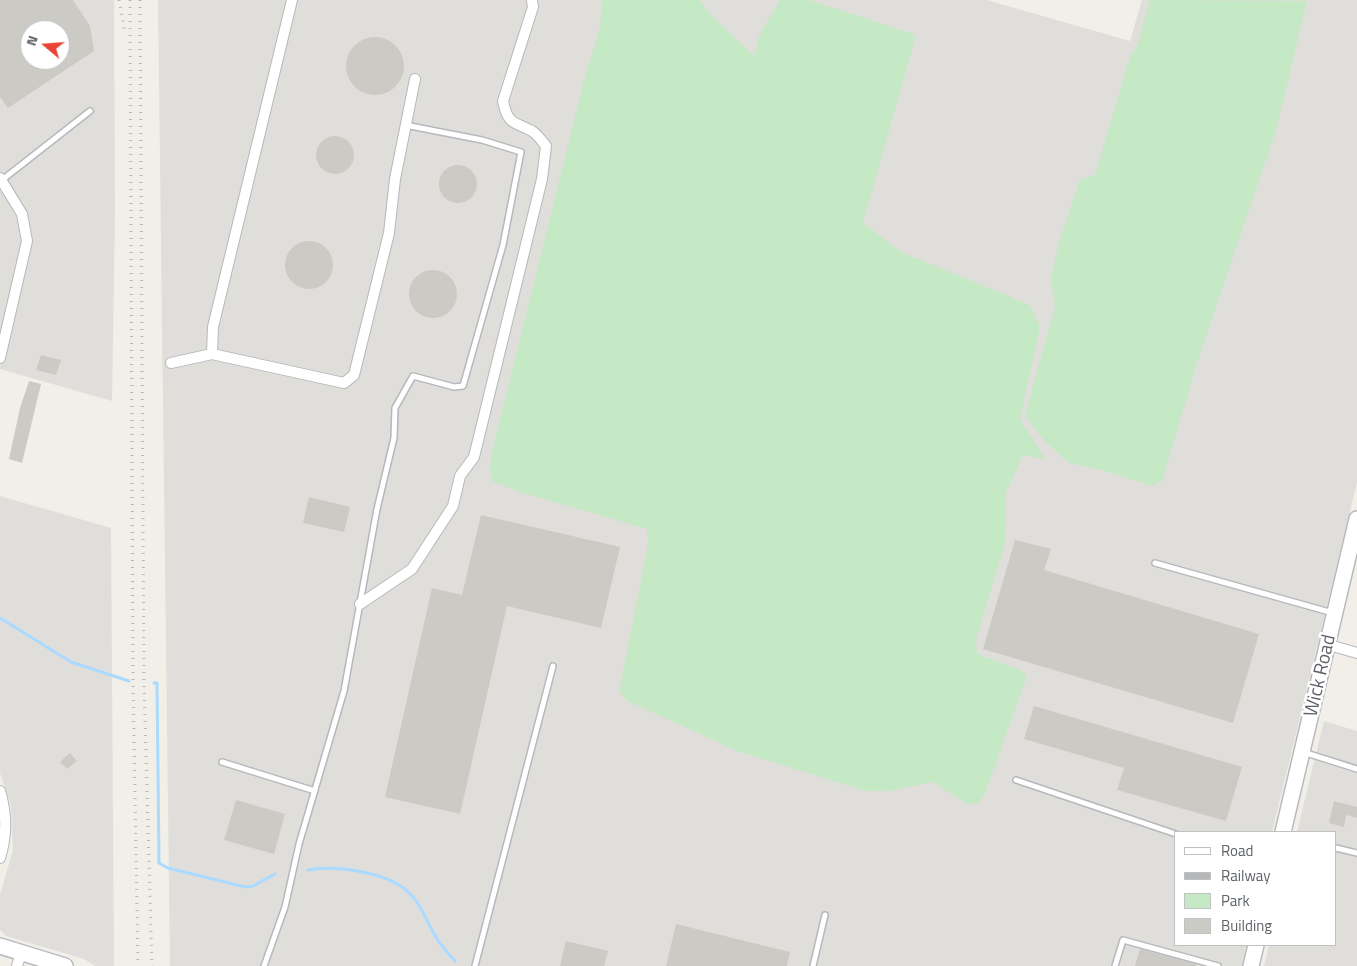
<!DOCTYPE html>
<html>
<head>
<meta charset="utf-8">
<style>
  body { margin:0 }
  #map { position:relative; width:1357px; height:966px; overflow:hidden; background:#f1efe8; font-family:"Titillium Web",sans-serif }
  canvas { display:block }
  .legend { position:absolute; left:1174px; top:831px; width:162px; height:115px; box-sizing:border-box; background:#fff; border:1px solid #bfc1c3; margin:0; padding:6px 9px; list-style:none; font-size:15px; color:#5f6368 }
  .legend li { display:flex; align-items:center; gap:10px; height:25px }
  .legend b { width:25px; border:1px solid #bfc1c3 }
  .north { position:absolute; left:20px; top:20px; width:50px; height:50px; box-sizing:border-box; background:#fff; border:1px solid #bfc1c3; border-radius:50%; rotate:288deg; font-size:14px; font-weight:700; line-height:20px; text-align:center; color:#5f6368 }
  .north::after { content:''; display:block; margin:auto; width:18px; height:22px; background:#ea4335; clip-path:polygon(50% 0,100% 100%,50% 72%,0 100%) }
</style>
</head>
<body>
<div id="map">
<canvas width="1357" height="966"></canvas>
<ul class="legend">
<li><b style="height:6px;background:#fff"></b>Road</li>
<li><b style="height:6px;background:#b6b7b8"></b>Railway</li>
<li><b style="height:14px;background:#c5e8c5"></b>Park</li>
<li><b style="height:14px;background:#cccac5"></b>Building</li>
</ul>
<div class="north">N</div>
</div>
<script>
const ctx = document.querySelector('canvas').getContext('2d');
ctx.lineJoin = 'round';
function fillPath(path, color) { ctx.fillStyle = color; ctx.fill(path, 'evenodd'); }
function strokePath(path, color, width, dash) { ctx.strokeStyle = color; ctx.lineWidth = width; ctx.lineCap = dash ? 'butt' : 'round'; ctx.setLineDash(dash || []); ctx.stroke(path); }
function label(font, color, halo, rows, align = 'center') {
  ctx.font = font + ' "Titillium Web",sans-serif'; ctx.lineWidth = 5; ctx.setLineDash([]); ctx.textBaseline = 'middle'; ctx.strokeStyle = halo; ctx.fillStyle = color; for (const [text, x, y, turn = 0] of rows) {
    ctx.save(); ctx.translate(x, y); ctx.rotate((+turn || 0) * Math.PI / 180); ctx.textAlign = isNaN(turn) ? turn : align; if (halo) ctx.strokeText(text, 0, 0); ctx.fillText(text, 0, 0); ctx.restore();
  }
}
const industrial = new Path2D(`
  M 0,0 L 114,0 L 115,213 L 112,401 L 0,369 ZM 30,30 L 60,30 L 60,60 L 30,60 Z
  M 158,0 L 987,0 L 1130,41 L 1142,0 L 1357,0 L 1357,482 L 1272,832 L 1176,832 L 1176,945 L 1246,945 L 1242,966 L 170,966 Z
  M 0,496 L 111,528 L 114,966 L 95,966 L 84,959 L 6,936 L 0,930 L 0,895 L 13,850 L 11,807 L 0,773 Z
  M 1324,721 L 1357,731 L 1357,966 L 1264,966 L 1269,945 L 1336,945 L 1336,832 L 1297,832 Z`);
const green = new Path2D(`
  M 602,0 L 700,0 L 710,14 L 754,56 L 759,36 L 780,0 L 809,0 L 916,35 L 863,223 L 901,252 L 1030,305 L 1040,327 L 1020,419 L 1045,459 L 1023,455 L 1006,492 L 1005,543 L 976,639 L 977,654 L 1020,670 L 1027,676 L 986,790 L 979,803 L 967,804 L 933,782 L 889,791 L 866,791 L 737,751 L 628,701 L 619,692 L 648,544 L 647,529 L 520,492 L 492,481 L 490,467 L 493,448 L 583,84 L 600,27 Z
  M 1150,0 L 1307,1 L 1276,130 L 1196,366 L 1162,481 L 1152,486 L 1105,471 L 1069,463 L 1043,439 L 1025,415 L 1055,307 L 1051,280 L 1059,242 L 1080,180 L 1095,175 L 1129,60 L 1138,44 Z`);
const stream = new Path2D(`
  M 0,618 L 71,662 L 129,681
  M 154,683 L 157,683 L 159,863 L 168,868 L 245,887 L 253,886 L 275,874
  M 308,870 C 337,865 393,872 413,897 C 423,908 428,925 436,937 C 441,946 449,954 455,961`);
const building = new Path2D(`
  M 0,0 L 73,0 L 90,26 L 94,51 L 8,108 L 0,97 ZM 30,30 L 60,30 L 60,60 L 30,60 Z
  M346 66a29 29 0 1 1 58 0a29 29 0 1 1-58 0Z
  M316 155a19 19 0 1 1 38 0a19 19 0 1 1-38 0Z
  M439 184a19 19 0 1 1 38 0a19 19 0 1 1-38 0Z
  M285 265a24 24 0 1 1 48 0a24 24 0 1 1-48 0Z
  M409 294a24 24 0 1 1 48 0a24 24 0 1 1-48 0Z
  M 41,355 L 61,360 L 56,375 L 36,370 Z
  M 29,381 L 41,384 L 22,463 L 9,459 L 20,408 Z
  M 309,497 L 350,507 L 344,532 L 303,523 Z
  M 481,515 L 620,547 L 601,628 L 507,606 L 460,814 L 385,797 L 432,588 L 462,595 Z
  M 1015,540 L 1051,549 L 1044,570 L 1259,634 L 1233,723 L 983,649 Z
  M 1034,706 L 1242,767 L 1226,821 L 1117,790 L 1124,768 L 1024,739 Z
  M 70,753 L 77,761 L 67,769 L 60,762 Z
  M 236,800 L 285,814 L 274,854 L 224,840 Z
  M 1334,801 L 1357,807 L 1357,818 L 1346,815 L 1344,827 L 1329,823 Z
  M 676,924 L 790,952 L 787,966 L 666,966 Z
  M 566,941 L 608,951 L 604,966 L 560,966 Z
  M 1140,949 L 1196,964 L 1196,966 L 1135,966 Z`);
const lane = new Path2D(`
  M 2,180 L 90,111
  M 1155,563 L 1333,613
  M 1303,752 L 1357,769
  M 222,762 L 315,791
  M 1016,780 L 1176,834
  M 1336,848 L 1357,853
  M 264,966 L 285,907 L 299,844 L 344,691 L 377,509 L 394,438 L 395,408 L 413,376 L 454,387 L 463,386 L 503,245 L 521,152 L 482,140 L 405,125
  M 475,966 L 553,666
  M 813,966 L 825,915
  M 1115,966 L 1123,940 L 1218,966`);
const street = new Path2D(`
  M 0,178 L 22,214 L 27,241 L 0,358
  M 212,354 L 344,383 L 354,375 L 389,233 L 395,179 L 415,79
  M 171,363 L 212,354 L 213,327 L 292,0
  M 360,604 L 412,569 L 453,506 L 460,476 L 474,457 L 542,179 L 546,146 C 542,141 537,134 532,131 C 513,121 508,125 503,101 L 533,7 L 532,0
  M 1329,645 L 1357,653
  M 0,791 C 7,814 7,836 0,858
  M 17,966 L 21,953`);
const secondary = new Path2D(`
  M 1283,832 L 1357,519
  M 0,946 L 65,966
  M 1251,966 L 1256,945`);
const rail = new Path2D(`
  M 119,0 L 125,32
  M 130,0 L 133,679 L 138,966
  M 140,0 L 144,684 L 152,966`);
const streetNames = [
  ["Wick Road",1321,676,-77]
];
fillPath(industrial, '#e0deda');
fillPath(green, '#c5e8c5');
strokePath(stream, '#aadaff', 3);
fillPath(building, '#cccac5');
strokePath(lane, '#b5b8bc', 8);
strokePath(street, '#b5b8bc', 12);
strokePath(secondary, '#b6babf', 18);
strokePath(lane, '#fff', 5);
strokePath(street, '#fff', 10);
strokePath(secondary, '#fff', 15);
strokePath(rail, '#b6b7b8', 3, [1, 6]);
label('19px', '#5f6368', '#fff', streetNames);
</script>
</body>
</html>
